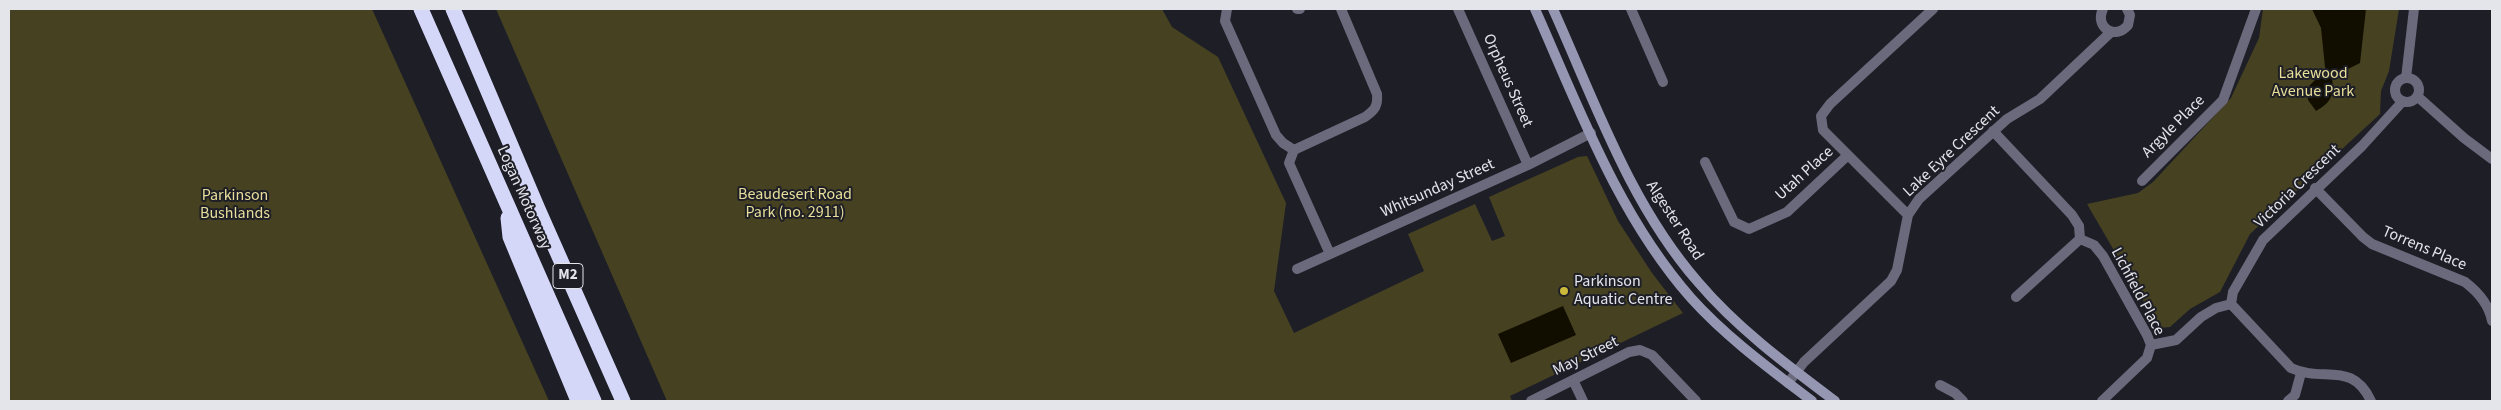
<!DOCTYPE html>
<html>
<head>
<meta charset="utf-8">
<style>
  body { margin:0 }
  #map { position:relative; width:2501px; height:410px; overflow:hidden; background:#1e1e27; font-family:"Source Sans 3",sans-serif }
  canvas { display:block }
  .frame { position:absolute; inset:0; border:10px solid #e4e4eb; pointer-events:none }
</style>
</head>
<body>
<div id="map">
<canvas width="2501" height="410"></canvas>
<div class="frame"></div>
</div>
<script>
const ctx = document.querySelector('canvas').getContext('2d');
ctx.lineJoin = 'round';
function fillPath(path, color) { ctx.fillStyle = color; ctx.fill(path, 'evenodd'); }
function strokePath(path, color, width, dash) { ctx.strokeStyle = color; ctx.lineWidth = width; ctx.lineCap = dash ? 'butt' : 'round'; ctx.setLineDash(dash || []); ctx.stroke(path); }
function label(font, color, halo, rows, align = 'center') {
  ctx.font = font + ' "Source Sans 3",sans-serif'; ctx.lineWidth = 4; ctx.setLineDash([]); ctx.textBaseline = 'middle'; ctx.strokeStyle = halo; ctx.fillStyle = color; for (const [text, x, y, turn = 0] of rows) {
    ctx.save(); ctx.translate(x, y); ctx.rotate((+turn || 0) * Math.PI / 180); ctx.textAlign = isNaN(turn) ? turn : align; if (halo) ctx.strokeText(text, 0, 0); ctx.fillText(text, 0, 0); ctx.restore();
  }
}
const green = new Path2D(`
  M 9,9 L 372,9 L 549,401 L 9,401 Z
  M 496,9 L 1162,9 L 1172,27 L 1218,57 L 1286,203 L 1274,291 L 1294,333 L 1424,271 L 1408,234 L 1475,204 L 1492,241 L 1505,236 L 1489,197 L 1578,157 L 1587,156 L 1618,221 L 1652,273 L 1683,313 L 1510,396 L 1512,401 L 667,401 Z
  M 2263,9 L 2399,9 L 2389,71 L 2381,91 L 2380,114 L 2250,234 L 2220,292 L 2190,309 L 2170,327 L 2159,328 L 2087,204 L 2138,193 L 2153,182 L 2231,98 L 2259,38 Z`);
const water = new Path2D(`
  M 2312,9 L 2366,9 L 2360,63 L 2332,77 C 2334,95 2332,102 2316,111 L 2308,100 L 2309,86 L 2317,78 L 2328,75 L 2325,67 L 2321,28 Z
  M 1563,306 L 1576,335 L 1511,363 L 1498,334 Z`);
const street = new Path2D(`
  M 1227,9 L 1225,21 L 1276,135 L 1283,143 L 1294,150
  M 1297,9 L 1300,9
  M 1458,9 L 1528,165
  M 1631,9 L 1663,82
  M 2103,9 C 2094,27 2115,41 2128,25 L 2130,15 L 2127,9
  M 2406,78 L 2414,9
  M2395 90a12 12 0 1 1 24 0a12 12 0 1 1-24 0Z
  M 2417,96 L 2464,138 L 2492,159
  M 1993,131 L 2072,215 L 2079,226 L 2080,239 L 2094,245 L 2103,256 L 2147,335 L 2151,345 L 2147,358 L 2102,401
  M 1294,150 L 1365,117 C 1375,110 1378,106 1377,94 L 1341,9
  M 1294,150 L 1289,163 L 1330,254
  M 1705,162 L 1734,222 L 1749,229 L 1787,212 L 1848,155
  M 2142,181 L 2223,100 L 2256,9
  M 2315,188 L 2363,237 L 2372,244 L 2465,282 C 2478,292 2489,304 2492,321
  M 1908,215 L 1823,130 L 1821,116 L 1830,104 L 1933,9
  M 1297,269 L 1528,165 L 1591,133
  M 2016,297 L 2080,239
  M 2151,345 L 2176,340 L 2201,317 L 2216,308 L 2231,304
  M 1573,380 L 1583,401
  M 1788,383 L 1804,362 L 1891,281 L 1897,270 L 1908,215 L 1919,199 L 2007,119 L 2040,99 L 2111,32
  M 1940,385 L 1955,393 L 1963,401
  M 1531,401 L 1629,352 L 1640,350 L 1652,355 L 1696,401
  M 2288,401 L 2295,395 L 2301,373
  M 2371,401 C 2352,360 2323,383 2291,368 L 2231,304 L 2233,292 L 2263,240 L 2362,146 L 2403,101`);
const secondary = new Path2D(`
  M 1535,9 C 1579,108 1618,215 1691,298 C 1726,337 1770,369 1812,401
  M 1553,9 C 1595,102 1630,204 1698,282 C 1737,328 1787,365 1835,401`);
const highway = new Path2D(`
  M 421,9 L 594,401
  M 453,9 L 538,209 L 623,401
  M 508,218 L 510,237 L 578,401`);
const markers = [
  [1564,291,5,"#cbba39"]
];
const shields = [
  [568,276,30]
];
const shieldNames = [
  ["M2",568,276]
];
const parkNames = [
  ["Lakewood",2313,74],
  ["Avenue Park",2313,92],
  ["Beaudesert Road",795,195],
  ["Park (no. 2911)",795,213],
  ["Parkinson",235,196],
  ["Bushlands",235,214]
];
const streetNames = [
  ["Orpheus Street",1507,81,66],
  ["Argyle Place",2174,127,-45],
  ["Lake Eyre Crescent",1952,152,-43],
  ["Utah Place",1805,174,-42],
  ["Victoria Crescent",2298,187,-44],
  ["Whitsunday Street",1438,189,-24],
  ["Logan Motorway",523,198,66],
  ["Algester Road",1674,221,57],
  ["Torrens Place",2424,249,23],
  ["Lichfield Place",2137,292,62],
  ["May Street",1586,357,-26]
];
const poiNames = [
  ["Parkinson",1574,282],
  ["Aquatic Centre",1574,300]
];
fillPath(green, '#464221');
fillPath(water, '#110e00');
strokePath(street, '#6a6a7c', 10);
strokePath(secondary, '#9596b1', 10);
strokePath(highway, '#d5d7f9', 15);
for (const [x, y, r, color] of markers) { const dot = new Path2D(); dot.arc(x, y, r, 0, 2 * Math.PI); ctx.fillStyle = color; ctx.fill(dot); strokePath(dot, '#1e1e27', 2); }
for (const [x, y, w] of shields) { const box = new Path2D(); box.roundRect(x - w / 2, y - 12.5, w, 25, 4); ctx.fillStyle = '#1e1e27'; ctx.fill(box); strokePath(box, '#e4e4eb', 1); }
label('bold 15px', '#e4e4eb', null, shieldNames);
label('16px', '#e8df9a', '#1e1e27', parkNames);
label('16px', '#e4e4eb', '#1e1e27', streetNames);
label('16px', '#e4e4eb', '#1e1e27', poiNames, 'left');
</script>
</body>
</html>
